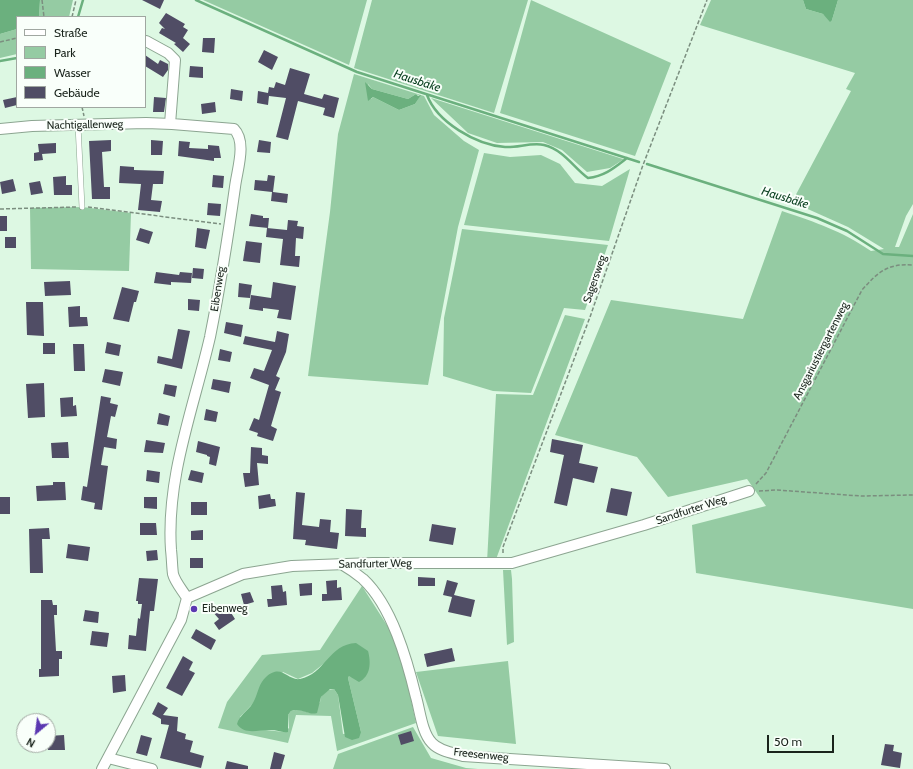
<!DOCTYPE html>
<html>
<head>
<meta charset="utf-8">
<style>
  body { margin:0 }
  #map { position:relative; width:913px; height:769px; overflow:hidden; background:#ddf8e3; font-family:Cabin,sans-serif }
  canvas { display:block }
  .legend { position:absolute; left:16px; top:16px; width:130px; height:92px; box-sizing:border-box; background:#f9fffa; border:1px solid #a0a7a1; margin:0; padding:5px 7px; list-style:none; font-size:12px; color:#1a241c }
  .legend li { display:flex; align-items:center; gap:8px; height:20px }
  .legend b { width:20px; border:1px solid #a0a7a1 }
  .north { position:absolute; left:16px; top:713px; width:40px; height:40px; box-sizing:border-box; background:#f9fffa; border:1px solid #a0a7a1; border-radius:50%; rotate:209deg; font-size:11px; font-weight:700; line-height:16px; text-align:center; color:#1a241c }
  .north::after { content:''; display:block; margin:auto; width:14px; height:18px; background:#5b38b1; clip-path:polygon(50% 0,100% 100%,50% 72%,0 100%) }
  .scale { position:absolute; left:767px; top:735px; width:67px; height:18px; box-sizing:border-box; border:2px solid #1a241c; border-top:0; padding-left:5px; font-size:12px; line-height:14px; white-space:nowrap; color:#1a241c; -webkit-text-stroke:3px #f9fffa; paint-order:stroke }
</style>
</head>
<body>
<div id="map">
<canvas width="913" height="769"></canvas>
<ul class="legend">
<li><b style="height:5px;background:#fff"></b>Straße</li>
<li><b style="height:11px;background:#95cba3"></b>Park</li>
<li><b style="height:11px;background:#6bb07e"></b>Wasser</li>
<li><b style="height:11px;background:#504d65"></b>Gebäude</li>
</ul>
<div class="north">N</div>
<div class="scale">50 m</div>
</div>
<script>
const ctx = document.querySelector('canvas').getContext('2d');
ctx.lineJoin = 'round';
function fillPath(path, color) { ctx.fillStyle = color; ctx.fill(path, 'evenodd'); }
function strokePath(path, color, width, dash) { ctx.strokeStyle = color; ctx.lineWidth = width; ctx.lineCap = dash ? 'butt' : 'round'; ctx.setLineDash(dash || []); ctx.stroke(path); }
function label(font, color, halo, rows, align = 'center') {
  ctx.font = font + ' Cabin,sans-serif'; ctx.lineWidth = 4; ctx.setLineDash([]); ctx.textBaseline = 'middle'; ctx.strokeStyle = halo; ctx.fillStyle = color; for (const [text, x, y, turn = 0] of rows) {
    ctx.save(); ctx.translate(x, y); ctx.rotate((+turn || 0) * Math.PI / 180); ctx.textAlign = isNaN(turn) ? turn : align; if (halo) ctx.strokeText(text, 0, 0); ctx.fillText(text, 0, 0); ctx.restore();
  }
}
const green = new Path2D(`
  M 40,0 L 73,0 L 69,17 L 39,17 Z
  M 203,0 L 367,0 L 349,65 Z
  M 372,0 L 528,0 L 494,113 L 354,68 Z
  M 531,0 L 671,63 L 635,156 L 500,113 Z
  M 711,0 L 803,0 L 806,9 L 823,14 L 832,20 L 838,0 L 913,0 L 913,204 L 906,216 L 895,247 L 899,247 L 913,214 L 913,609 L 696,573 L 692,525 L 766,506 L 747,479 L 668,497 L 637,457 L 555,435 L 611,300 L 743,319 L 782,211 C 817,223 840,230 871,251 L 884,249 L 848,227 L 792,202 L 851,91 L 846,89 L 855,73 L 700,25 Z
  M 17,29 L 17,54 L 0,58 L 0,34 Z
  M 354,74 L 424,96 L 434,115 L 464,141 L 479,150 L 458,227 L 428,385 L 308,376 L 330,212 L 338,134 ZM 368,84 L 372,89 L 408,99 L 416,94 L 420,96 L 415,104 L 399,110 L 373,97 L 371,99 Z
  M 431,98 L 623,159 L 624,159 L 610,168 L 587,172 L 562,150 L 543,142 L 497,143 L 468,133 Z
  M 484,153 L 510,157 L 541,155 L 560,164 L 575,183 L 602,186 L 630,169 L 609,241 L 464,225 Z
  M 82,207 L 131,213 L 129,271 L 31,269 L 30,208 Z
  M 462,229 L 608,245 L 585,310 L 564,308 L 531,393 L 493,391 L 443,376 L 444,318 Z
  M 565,315 L 585,319 L 495,562 L 487,562 L 496,394 L 533,395 Z
  M 503,570 L 511,570 L 512,579 L 514,642 L 507,645 Z
  M 362,586 L 390,630 L 404,667 L 416,723 L 337,751 L 331,716 L 296,715 L 288,743 L 218,728 L 227,702 L 262,655 L 320,650 ZM 327,661 L 364,679 L 349,676 L 348,678 L 361,732 L 343,734 L 338,695 L 334,689 L 327,690 L 321,697 L 320,702 L 309,713 L 300,709 L 291,711 L 288,715 L 289,728 L 284,732 L 266,730 L 240,717 L 283,672 L 298,679 L 312,673 Z
  M 508,661 L 516,744 L 438,736 L 416,672 Z
  M 413,727 L 431,758 L 466,768 L 478,769 L 333,769 L 338,754 Z`);
const water = new Path2D(`
  M 0,0 L 40,0 L 39,17 L 17,17 L 17,29 L 0,34 Z
  M 803,0 L 838,0 L 832,20 L 830,22 L 823,14 L 806,9 Z
  M 365,82 L 372,89 L 408,99 L 416,94 L 418,96 L 421,95 L 415,104 L 399,110 L 373,97 L 368,101 Z
  M 356,643 L 368,651 C 371,662 371,676 359,682 L 349,676 L 348,678 L 361,732 L 359,738 L 352,740 L 345,737 L 338,695 L 334,689 L 330,689 L 321,697 L 317,713 C 308,716 302,707 291,711 L 288,715 L 288,732 C 282,733 277,730 271,730 C 260,729 245,736 237,724 L 238,721 C 242,713 250,709 254,701 C 258,693 259,683 266,677 C 282,663 287,681 300,679 C 325,674 329,644 356,643 Z`);
const stream = new Path2D(`
  M 196,0 L 357,72 L 639,162
  M 78,17 L 83,0
  M 0,61 L 17,58
  M 427,95 C 437,122 476,145 505,147 C 517,148 532,142 544,145 C 564,150 573,167 588,178 C 605,176 614,168 627,158
  M 647,164 L 817,218 L 847,231 L 883,254 L 913,256`);
const building = new Path2D(`
  M 142,0 L 164,0 L 160,9 Z
  M 166,13 L 185,24 L 183,27 L 188,30 L 183,38 L 190,44 L 183,52 L 174,44 L 176,43 L 159,33 L 162,28 L 165,29 L 159,23 Z
  M 203,38 L 215,38 L 214,53 L 202,52 Z
  M 264,50 L 278,57 L 272,70 L 258,62 Z
  M 145,55 L 158,64 L 160,60 L 168,64 L 168,70 L 163,77 L 145,66 Z
  M 190,66 L 203,67 L 203,78 L 189,77 Z
  M 290,68 L 310,74 L 304,94 L 322,99 L 324,94 L 339,98 L 334,118 L 323,115 L 325,108 L 298,101 L 288,140 L 276,137 L 286,98 L 269,96 L 268,105 L 257,103 L 258,91 L 268,93 L 269,87 L 274,88 L 276,82 L 285,85 Z
  M 231,89 L 243,91 L 242,101 L 230,99 Z
  M 17,97 L 17,105 L 5,108 L 3,100 Z
  M 154,97 L 166,98 L 164,112 L 153,112 Z
  M 215,102 L 216,112 L 202,114 L 201,104 Z
  M 111,140 L 111,151 L 102,152 L 104,187 L 110,187 L 110,199 L 92,199 L 89,141 Z
  M 151,140 L 163,141 L 162,155 L 151,155 Z
  M 259,140 L 271,142 L 270,153 L 257,152 Z
  M 179,141 L 190,142 L 189,148 L 208,149 L 208,145 L 219,146 L 221,158 L 214,158 L 214,161 L 178,156 Z
  M 56,143 L 56,153 L 42,154 L 43,160 L 34,161 L 34,153 L 39,152 L 38,144 Z
  M 120,166 L 134,167 L 134,170 L 164,171 L 163,184 L 153,184 L 151,200 L 162,201 L 160,212 L 138,210 L 141,184 L 119,183 Z
  M 213,175 L 224,176 L 223,188 L 212,187 Z
  M 268,175 L 275,176 L 273,192 L 288,194 L 287,203 L 271,201 L 272,192 L 254,190 L 255,180 L 267,181 Z
  M 66,176 L 66,185 L 72,185 L 72,195 L 54,195 L 53,177 Z
  M 13,179 L 16,191 L 2,194 L 0,182 Z
  M 40,181 L 43,193 L 31,195 L 29,183 Z
  M 208,203 L 221,204 L 220,216 L 207,215 Z
  M 251,214 L 263,216 L 263,218 L 269,218 L 268,228 L 249,226 Z
  M 0,216 L 7,216 L 7,231 L 0,231 Z
  M 288,220 L 298,221 L 297,226 L 304,227 L 303,239 L 296,238 L 295,256 L 300,256 L 299,267 L 280,265 L 283,239 L 266,237 L 267,228 L 287,230 Z
  M 140,228 L 153,232 L 149,244 L 136,240 Z
  M 197,228 L 210,230 L 206,249 L 195,247 Z
  M 5,237 L 16,237 L 16,248 L 5,248 Z
  M 246,241 L 262,243 L 260,263 L 243,261 Z
  M 193,268 L 204,269 L 203,279 L 192,278 Z
  M 156,272 L 179,275 L 180,272 L 192,273 L 191,283 L 171,282 L 171,285 L 154,283 Z
  M 70,281 L 71,295 L 45,296 L 44,282 Z
  M 273,282 L 296,286 L 291,320 L 277,318 L 279,310 L 263,308 L 263,311 L 249,309 L 251,295 L 271,298 Z
  M 239,283 L 252,285 L 250,298 L 238,297 Z
  M 122,287 L 139,291 L 136,302 L 134,302 L 129,322 L 113,319 Z
  M 188,299 L 200,300 L 199,311 L 188,310 Z
  M 26,302 L 43,302 L 44,336 L 27,335 Z
  M 80,306 L 80,317 L 87,317 L 88,326 L 69,327 L 68,307 Z
  M 226,322 L 243,325 L 241,337 L 224,333 Z
  M 178,329 L 190,331 L 182,369 L 157,363 L 158,356 L 172,359 Z
  M 277,331 L 289,334 L 286,352 L 276,376 L 280,378 L 275,390 L 281,392 L 271,426 L 277,429 L 273,441 L 257,436 L 258,433 L 249,430 L 254,418 L 259,420 L 269,385 L 250,378 L 254,368 L 264,371 L 272,350 L 243,344 L 245,336 L 275,342 Z
  M 107,342 L 121,345 L 119,356 L 105,353 Z
  M 43,343 L 55,343 L 55,354 L 43,354 Z
  M 73,344 L 84,344 L 85,371 L 74,371 Z
  M 220,349 L 232,352 L 230,362 L 218,360 Z
  M 105,369 L 123,372 L 120,386 L 102,382 Z
  M 213,379 L 231,382 L 229,393 L 211,389 Z
  M 44,383 L 45,417 L 28,418 L 26,384 Z
  M 165,384 L 177,386 L 175,397 L 163,394 Z
  M 101,396 L 111,398 L 110,403 L 118,405 L 115,417 L 111,416 L 107,437 L 117,439 L 116,449 L 104,447 L 101,465 L 108,466 L 102,510 L 94,509 L 95,503 L 81,500 L 83,486 L 87,487 Z
  M 73,397 L 73,406 L 76,405 L 77,416 L 61,417 L 60,398 Z
  M 206,409 L 218,412 L 216,422 L 204,420 Z
  M 159,413 L 170,416 L 168,426 L 157,424 Z
  M 552,439 L 583,445 L 579,463 L 598,467 L 594,483 L 573,478 L 567,506 L 554,503 L 564,455 L 550,452 Z
  M 146,440 L 165,443 L 163,453 L 144,452 Z
  M 198,441 L 220,447 L 216,466 L 209,464 L 210,457 L 207,456 L 207,455 L 196,452 Z
  M 68,442 L 69,458 L 52,458 L 51,443 Z
  M 251,447 L 262,448 L 262,455 L 268,456 L 268,464 L 257,463 L 259,485 L 245,487 L 243,473 L 250,473 Z
  M 147,470 L 160,472 L 159,483 L 146,481 Z
  M 191,470 L 204,473 L 202,483 L 188,480 Z
  M 53,482 L 65,482 L 66,500 L 37,501 L 36,486 L 53,485 Z
  M 611,488 L 632,492 L 627,516 L 606,512 Z
  M 296,492 L 305,493 L 302,525 L 319,527 L 320,519 L 331,520 L 330,532 L 339,533 L 337,549 L 305,545 L 306,540 L 293,539 Z
  M 270,494 L 271,499 L 275,499 L 276,506 L 259,509 L 258,496 Z
  M 0,497 L 10,497 L 10,514 L 0,514 Z
  M 144,497 L 157,497 L 157,509 L 144,508 Z
  M 191,502 L 207,502 L 207,515 L 191,515 Z
  M 346,509 L 362,510 L 361,528 L 366,528 L 366,537 L 345,536 Z
  M 140,523 L 156,523 L 157,535 L 140,535 Z
  M 432,524 L 456,528 L 453,545 L 429,541 Z
  M 49,528 L 50,539 L 42,539 L 43,573 L 30,573 L 29,529 Z
  M 203,530 L 203,540 L 191,540 L 191,531 Z
  M 68,544 L 90,547 L 88,561 L 66,558 Z
  M 157,550 L 158,560 L 147,561 L 146,551 Z
  M 190,558 L 203,558 L 203,568 L 190,568 Z
  M 418,577 L 435,578 L 435,586 L 418,586 Z
  M 139,578 L 158,579 L 154,611 L 150,611 L 146,651 L 128,649 L 129,635 L 136,636 L 138,618 L 140,619 L 142,604 L 138,604 L 138,601 L 136,601 Z
  M 337,580 L 337,588 L 341,587 L 342,600 L 322,601 L 322,594 L 327,594 L 326,581 Z
  M 447,580 L 458,583 L 454,595 L 475,600 L 471,617 L 448,612 L 452,597 L 443,595 Z
  M 312,583 L 312,595 L 300,596 L 299,584 Z
  M 282,585 L 283,592 L 286,591 L 287,605 L 268,607 L 267,599 L 272,599 L 271,586 Z
  M 250,592 L 254,602 L 244,605 L 241,594 Z
  M 41,600 L 52,600 L 53,605 L 57,605 L 57,615 L 54,615 L 56,651 L 62,651 L 62,659 L 59,659 L 59,676 L 39,677 L 39,669 L 41,669 Z
  M 221,605 L 225,610 L 228,608 L 235,619 L 219,630 L 214,623 L 219,619 L 212,611 Z
  M 85,610 L 99,612 L 98,623 L 83,621 Z
  M 196,629 L 216,640 L 211,650 L 191,638 Z
  M 92,631 L 109,633 L 107,647 L 90,645 Z
  M 452,648 L 455,661 L 427,667 L 424,654 Z
  M 183,656 L 193,662 L 189,670 L 195,673 L 182,696 L 166,688 Z
  M 125,675 L 126,691 L 113,693 L 112,676 Z
  M 158,702 L 168,708 L 163,715 L 178,717 L 177,731 L 186,734 L 185,739 L 193,741 L 190,752 L 204,756 L 201,768 L 160,758 L 169,725 L 161,724 L 161,719 L 152,714 Z
  M 411,731 L 414,741 L 401,745 L 398,735 Z
  M 64,735 L 65,750 L 48,750 L 48,736 Z
  M 141,735 L 152,738 L 147,756 L 136,753 Z
  M 885,744 L 894,745 L 893,751 L 902,753 L 900,768 L 881,765 Z
  M 274,752 L 285,755 L 281,769 L 270,769 Z
  M 227,761 L 248,766 L 248,769 L 225,769 Z`);
const path = new Path2D(`
  M 42,0 L 44,17
  M 72,17 L 76,0
  M 0,42 L 17,38
  M 82,107 L 84,116
  M 88,207 L 221,224
  M 0,209 L 76,207
  M 756,484 L 766,473 L 862,290 C 878,272 888,263 913,265
  M 759,491 L 777,490 L 861,496 L 913,495
  M 503,553 L 503,547 L 590,317 L 643,165 L 707,0`);
const service = new Path2D(`
  M 78,125 L 82,207`);
const minor = new Path2D(`
  M 146,41 L 168,53 L 175,60 L 170,124
  M 0,129 L 32,126 L 146,123 L 172,124 L 234,129 C 247,142 237,170 235,187 C 228,237 220,287 210,337 C 194,407 166,477 171,550 C 172,558 172,567 173,574 C 175,582 183,591 187,598
  M 343,565 C 350,569 357,574 363,579 C 392,606 407,660 416,697 C 420,711 422,733 432,743 C 439,751 453,753 463,756 L 665,769
  M 108,758 L 152,769
  M 102,769 L 181,620 L 187,598 L 243,574 L 292,566 L 373,563 L 512,563 L 644,525 L 749,491`);
const markers = [
  [194,609,4,"#5b38b1"]
];
const streetNames = [
  ["Nachtigallenweg",85,125,-1],
  ["Sagersweg",595,279,-71],
  ["Eibenweg",218,289,-81],
  ["Ansgariustiergartenweg",821,351,-63],
  ["Sandfurter Weg",691,510,-18],
  ["Sandfurter Weg",375,564,-1],
  ["Freesenweg",481,755,6]
];
const poiNames = [
  ["Eibenweg",202,609]
];
const waterNames = [
  ["Hausbäke",417,81,18],
  ["Hausbäke",785,198,17]
];
fillPath(green, '#95cba3');
fillPath(water, '#6bb07e');
strokePath(stream, '#6bb07e', 2.5);
fillPath(building, '#504d65');
strokePath(service, '#8ca591', 6);
strokePath(minor, '#8ca591', 12);
strokePath(path, '#7b8e7f', 1.5, [4, 2]);
strokePath(service, '#fff', 5);
strokePath(minor, '#fff', 10);
for (const [x, y, r, color] of markers) { const dot = new Path2D(); dot.arc(x, y, r, 0, 2 * Math.PI); ctx.fillStyle = color; ctx.fill(dot); strokePath(dot, '#f9fffa', 1.5); }
label('11px', '#1a241c', '#f9fffa', streetNames);
label('11px', '#1a241c', '#f9fffa', poiNames, 'left');
label('italic 12px', '#083f1f', '#f9fffa', waterNames);
</script>
</body>
</html>
